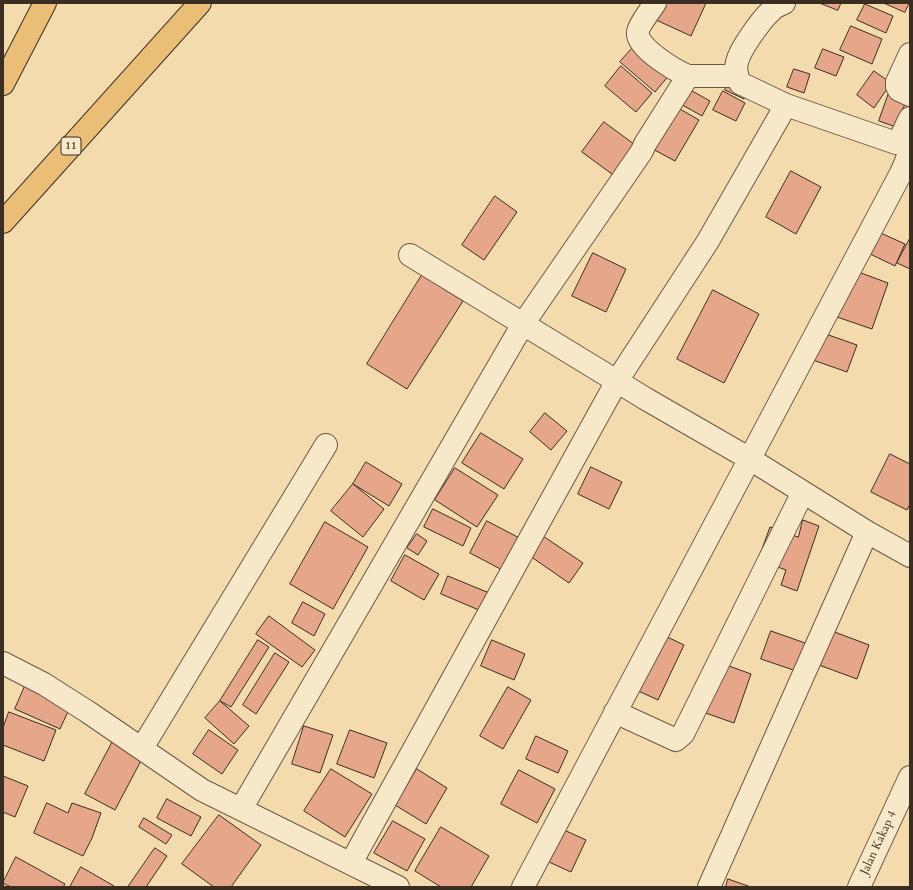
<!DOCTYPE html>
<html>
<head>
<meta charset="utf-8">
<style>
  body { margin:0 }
  #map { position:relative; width:913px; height:890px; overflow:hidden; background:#f4dbae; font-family:Cardo,serif }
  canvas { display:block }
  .frame { position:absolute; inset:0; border:4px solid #3a2d22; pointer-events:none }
</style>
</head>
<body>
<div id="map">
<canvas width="913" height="890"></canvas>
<div class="frame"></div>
</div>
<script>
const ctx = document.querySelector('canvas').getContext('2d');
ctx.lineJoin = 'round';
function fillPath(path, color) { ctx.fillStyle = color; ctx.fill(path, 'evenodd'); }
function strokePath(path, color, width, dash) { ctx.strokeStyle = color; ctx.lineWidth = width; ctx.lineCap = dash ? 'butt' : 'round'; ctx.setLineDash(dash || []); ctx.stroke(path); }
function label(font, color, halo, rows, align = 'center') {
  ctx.font = font + ' Cardo,serif'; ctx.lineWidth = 3; ctx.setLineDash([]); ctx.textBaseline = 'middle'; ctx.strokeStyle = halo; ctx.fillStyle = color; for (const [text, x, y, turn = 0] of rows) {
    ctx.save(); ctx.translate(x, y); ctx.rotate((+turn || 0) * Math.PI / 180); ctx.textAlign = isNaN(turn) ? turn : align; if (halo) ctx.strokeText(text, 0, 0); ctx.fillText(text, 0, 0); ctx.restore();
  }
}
const building = new Path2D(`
  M 661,3 L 706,3 L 691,36 L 654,19 Z
  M 820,3 L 841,3 L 838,10 Z
  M 884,3 L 909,3 L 905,12 Z
  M 865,4 L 893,16 L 886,33 L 857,20 Z
  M 851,26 L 882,39 L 872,64 L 840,50 Z
  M 636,44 L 670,74 L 655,92 L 620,62 Z
  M 823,49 L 844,57 L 836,76 L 815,68 Z
  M 621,66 L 652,93 L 636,112 L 605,86 Z
  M 794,69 L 810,74 L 804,93 L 787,87 Z
  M 874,71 L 891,83 L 874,108 L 857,95 Z
  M 730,79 L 749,88 L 744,99 L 725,90 Z
  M 685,87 L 710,101 L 702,116 L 677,102 Z
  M 890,90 L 908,96 L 896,127 L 879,121 Z
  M 723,91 L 745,103 L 736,121 L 713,110 Z
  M 673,105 L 699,120 L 675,161 L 649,147 Z
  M 604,122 L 638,147 L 616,177 L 582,152 Z
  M 791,171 L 821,187 L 796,234 L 766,217 Z
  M 495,196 L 517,212 L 484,260 L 462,245 Z
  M 874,230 L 905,244 L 895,266 L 864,251 Z
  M 910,238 L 910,269 L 897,263 Z
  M 593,253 L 626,269 L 606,312 L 572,296 Z
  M 853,270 L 888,283 L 872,329 L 837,317 Z
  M 422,275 L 463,301 L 407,389 L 367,364 Z
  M 713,290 L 759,314 L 724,383 L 677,359 Z
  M 820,332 L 857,345 L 847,372 L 810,359 Z
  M 545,413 L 567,431 L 551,450 L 530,432 Z
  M 481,433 L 523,459 L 504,489 L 462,463 Z
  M 890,454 L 910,464 L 910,504 L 907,510 L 871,492 Z
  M 366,462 L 402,484 L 389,506 L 353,484 Z
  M 591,467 L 622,482 L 609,509 L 578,494 Z
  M 455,468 L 498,495 L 477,527 L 435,500 Z
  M 353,484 L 384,509 L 363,537 L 331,511 Z
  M 433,509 L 471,528 L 463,546 L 424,527 Z
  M 803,520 L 819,526 L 797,591 L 781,585 L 786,570 L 758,560 L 770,527 L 798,537 Z
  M 487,521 L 527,542 L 510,574 L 470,553 Z
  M 325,522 L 368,547 L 333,609 L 290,584 Z
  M 417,534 L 427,541 L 418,555 L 407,548 Z
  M 543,536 L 583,563 L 569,583 L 530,556 Z
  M 405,555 L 439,574 L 424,600 L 391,581 Z
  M 448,576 L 494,595 L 486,613 L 441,594 Z
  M 303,602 L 325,614 L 314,636 L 292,623 Z
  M 269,616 L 315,650 L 302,667 L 256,634 Z
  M 771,631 L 808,644 L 799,672 L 761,659 Z
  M 832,631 L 869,645 L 857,679 L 819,665 Z
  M 659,633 L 684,645 L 658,700 L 634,689 Z
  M 258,640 L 269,647 L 231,707 L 220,701 Z
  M 492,640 L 525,654 L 514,680 L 481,666 Z
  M 275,653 L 289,662 L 256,714 L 243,705 Z
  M 718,662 L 751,674 L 734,723 L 700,711 Z
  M 25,686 L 70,707 L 60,729 L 15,709 Z
  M 508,687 L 531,700 L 503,749 L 480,736 Z
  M 220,701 L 249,726 L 234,744 L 205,718 Z
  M 9,712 L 56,730 L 44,761 L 3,745 L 3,728 Z
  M 304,726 L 333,735 L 320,773 L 292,764 Z
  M 209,730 L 238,750 L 222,774 L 193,754 Z
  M 350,730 L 387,743 L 374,778 L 337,764 Z
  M 536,736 L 568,751 L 558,773 L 526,759 Z
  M 114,739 L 144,755 L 115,810 L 85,794 Z
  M 331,769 L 372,794 L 345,837 L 304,811 Z
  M 417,769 L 447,788 L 426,824 L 395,805 Z
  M 519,770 L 555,789 L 537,823 L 501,804 Z
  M 3,776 L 28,786 L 15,817 L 3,812 Z
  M 167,799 L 201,817 L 191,836 L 157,818 Z
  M 47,803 L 68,813 L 72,803 L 101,813 L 92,838 L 83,856 L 34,833 Z
  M 219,815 L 261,845 L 231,887 L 214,887 L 182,864 Z
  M 144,818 L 172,835 L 166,844 L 139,827 Z
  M 393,821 L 425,839 L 407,871 L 374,853 Z
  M 441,827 L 489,856 L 471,887 L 441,887 L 415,871 Z
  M 564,830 L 586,840 L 571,872 L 549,862 Z
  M 155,848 L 167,856 L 146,887 L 128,887 Z
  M 16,857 L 65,884 L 63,887 L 11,887 L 3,883 Z
  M 81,867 L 114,886 L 113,887 L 70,887 Z
  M 728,879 L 751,887 L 726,887 Z`);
const minor = new Path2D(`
  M 784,3 C 780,5 774,7 771,11 C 761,20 740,49 737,62 C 735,69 737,76 740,83 L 786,105
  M 910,54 L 897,82 L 897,86 L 899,90 L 910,95
  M 688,76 L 737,76
  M 410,255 L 646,399 L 750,459 L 867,532 L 910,556
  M 3,663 L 44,684 L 88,712 L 202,790 L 398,887
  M 615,712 L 676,740 L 683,734 L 803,492
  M 142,748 L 326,445
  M 241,809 L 523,324 L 642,151 L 645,144 L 688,76 C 676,71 635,47 638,32 C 638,27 651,9 655,3
  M 351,863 L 617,381 L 708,241 L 786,105 L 896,143 L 899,141 L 910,118
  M 523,887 L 901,173 C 906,162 910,154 908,142 L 902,136
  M 709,887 L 867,532
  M 859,887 L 910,777`);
const highway = new Path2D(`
  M 3,84 L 45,3
  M 3,222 L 200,3`);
const shields = [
  [71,146,20]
];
const shieldNames = [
  ["11",71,146]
];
const streetNames = [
  ["Jalan Kakap 4",879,843,-65]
];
fillPath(building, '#e6a68a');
strokePath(building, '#3a2d22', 1);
strokePath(minor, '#685845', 24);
strokePath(highway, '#3a2d22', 24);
strokePath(minor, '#f8e8ca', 22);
strokePath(highway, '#eabe77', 22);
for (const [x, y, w] of shields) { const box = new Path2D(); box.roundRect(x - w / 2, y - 9, w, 18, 3); ctx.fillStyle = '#f8e8ca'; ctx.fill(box); strokePath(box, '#3a2d22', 1); }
label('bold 11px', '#3a2d22', null, shieldNames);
label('12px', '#3a2d22', '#f8e8ca', streetNames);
</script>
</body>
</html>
